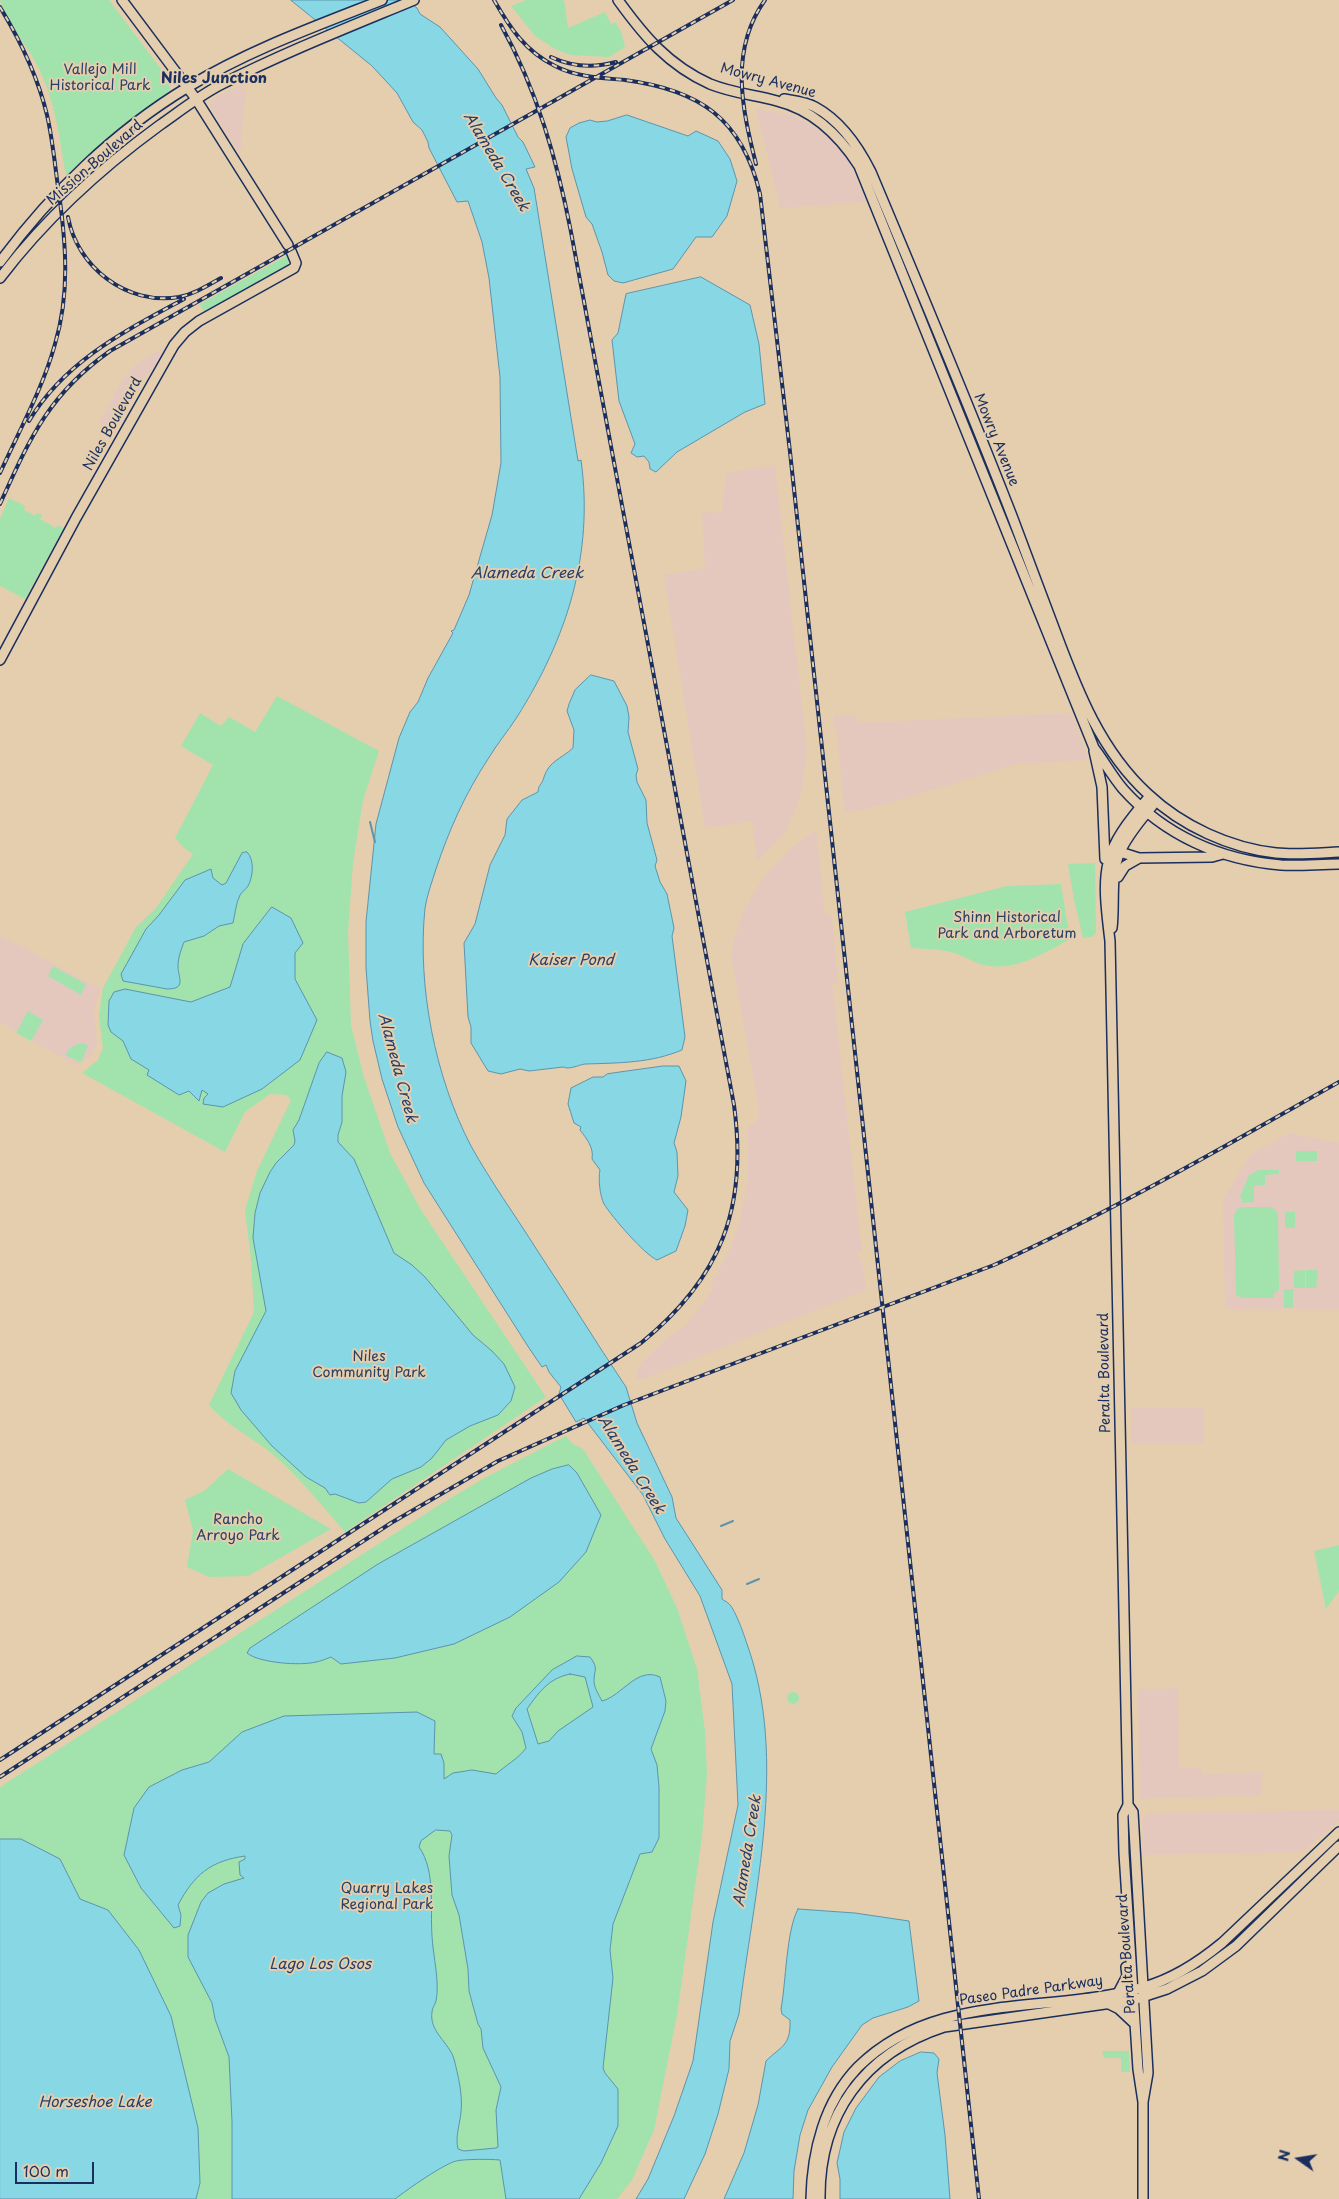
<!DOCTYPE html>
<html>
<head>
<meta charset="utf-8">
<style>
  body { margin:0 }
  #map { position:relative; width:1339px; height:2199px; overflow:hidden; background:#e4ceae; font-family:"Playpen Sans",sans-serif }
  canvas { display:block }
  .north { position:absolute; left:1274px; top:2134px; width:50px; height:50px; -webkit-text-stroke:4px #e4ceae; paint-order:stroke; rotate:283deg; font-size:14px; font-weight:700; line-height:20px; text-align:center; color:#1b2f5e }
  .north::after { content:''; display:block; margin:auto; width:18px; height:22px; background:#1b2f5e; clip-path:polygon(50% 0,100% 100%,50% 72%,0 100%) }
  .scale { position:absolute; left:15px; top:2162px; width:79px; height:22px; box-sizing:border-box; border:2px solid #1b2f5e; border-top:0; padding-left:6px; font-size:15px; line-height:18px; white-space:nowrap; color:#1b2f5e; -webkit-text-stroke:4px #e4ceae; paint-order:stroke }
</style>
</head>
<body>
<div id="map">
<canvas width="1339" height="2199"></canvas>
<div class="north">N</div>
<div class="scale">100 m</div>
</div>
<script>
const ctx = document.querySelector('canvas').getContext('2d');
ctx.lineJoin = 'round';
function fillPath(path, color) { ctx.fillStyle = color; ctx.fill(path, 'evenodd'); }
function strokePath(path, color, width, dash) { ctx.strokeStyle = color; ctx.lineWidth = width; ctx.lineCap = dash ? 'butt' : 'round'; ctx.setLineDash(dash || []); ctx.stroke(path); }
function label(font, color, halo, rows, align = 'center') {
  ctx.font = font + ' "Playpen Sans",sans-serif'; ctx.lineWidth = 4; ctx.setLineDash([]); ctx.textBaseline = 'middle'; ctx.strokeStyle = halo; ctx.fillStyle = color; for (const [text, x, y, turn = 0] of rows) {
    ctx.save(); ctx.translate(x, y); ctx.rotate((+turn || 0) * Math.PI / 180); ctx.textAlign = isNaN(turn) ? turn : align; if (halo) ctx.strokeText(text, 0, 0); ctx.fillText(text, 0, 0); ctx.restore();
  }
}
const built = new Path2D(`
  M 240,86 L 246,87 L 240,155 L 210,106 L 212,101 L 215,98 Z
  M 756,109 L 792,115 L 814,126 L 832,139 L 847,157 L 867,202 L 780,208 Z
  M 165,347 L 154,368 L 143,381 L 116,431 L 99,422 L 120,384 L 131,369 L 146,357 Z
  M 775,465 L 807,750 L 801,794 L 787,830 L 757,862 L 752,821 L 705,828 L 664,575 L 705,568 L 702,512 L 722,513 L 726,473 Z
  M 1072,713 L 1088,760 L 1016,764 L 886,804 L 845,813 L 836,730 L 833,730 L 834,715 L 857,715 L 857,723 Z
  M 816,830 L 825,914 L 832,917 L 838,982 L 832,983 L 862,1252 L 857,1253 L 863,1266 L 866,1290 L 646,1378 L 638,1379 L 636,1375 L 641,1363 L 671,1335 L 685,1326 L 712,1291 L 713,1287 L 711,1284 L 728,1253 L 738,1228 L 748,1180 L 748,1127 L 759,1118 L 758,1102 L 731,956 L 734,940 L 744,910 L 763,878 L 791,848 Z
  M 0,935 L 100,989 L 94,1010 L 97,1044 L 90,1058 L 75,1065 L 0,1022 Z
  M 1289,1133 L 1339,1143 L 1339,1309 L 1225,1309 L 1223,1200 L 1251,1154 Z
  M 1203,1407 L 1204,1443 L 1131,1444 L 1131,1408 Z
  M 1178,1688 L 1179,1768 L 1201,1768 L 1202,1774 L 1263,1772 L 1261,1795 L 1140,1799 L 1138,1689 Z
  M 1339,1810 L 1339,1821 L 1302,1852 L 1143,1855 L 1142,1818 L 1148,1813 Z`);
const green = new Path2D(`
  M 0,0 L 109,0 L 167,77 L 170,88 L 168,94 L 108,139 L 66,175 C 59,138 56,102 38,67 C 28,46 6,21 0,0 Z
  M 526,0 L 564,0 L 568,28 L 605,12 L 611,24 L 615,22 L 621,31 L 625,47 L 609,57 L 570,55 L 555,49 L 535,36 L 511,6 Z
  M 288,255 L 290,259 L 287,266 L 204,312 L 200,304 Z
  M 9,498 L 25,506 L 24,510 L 35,516 L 37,513 L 42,515 L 40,519 L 56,528 L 58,525 L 64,528 L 25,599 L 0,586 L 0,519 Z
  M 277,696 L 379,751 L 363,800 L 353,863 L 348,932 L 351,1025 L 363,1074 L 390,1153 L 421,1210 L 546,1397 L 345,1532 C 320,1504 296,1472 266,1449 C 246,1434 225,1424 209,1405 L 254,1312 L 251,1259 L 245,1210 L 257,1171 L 291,1100 L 287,1095 L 270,1094 L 245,1112 L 225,1152 L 82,1073 L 98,1060 L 103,1048 L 99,1016 L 103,988 L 136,927 L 156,908 L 193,854 L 184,848 L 175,838 L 213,765 L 181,746 L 200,713 L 221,726 L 229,717 L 255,732 Z
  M 1095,863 L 1096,933 L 1092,937 L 1083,938 L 1074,899 L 1068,864 Z
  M 1061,884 L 1070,939 C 1046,952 1018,970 990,966 C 978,965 968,958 957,954 C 942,949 926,949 911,948 L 905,912 L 1007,886 Z
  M 53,966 L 86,984 L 81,995 L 48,976 Z
  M 28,1011 L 43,1020 L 31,1041 L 16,1033 Z
  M 81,1043 L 88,1045 L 82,1061 L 79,1062 L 65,1055 L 71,1047 Z
  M 1296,1151 L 1317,1151 L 1317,1161 L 1296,1161 Z
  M 1259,1170 L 1279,1170 L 1279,1174 L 1265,1175 L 1265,1185 L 1254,1186 L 1254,1202 L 1243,1203 L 1240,1196 L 1249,1175 Z
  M 1242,1207 L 1272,1207 L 1278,1213 L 1279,1290 L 1274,1293 L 1274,1298 L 1243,1298 L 1237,1296 L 1236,1293 L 1234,1215 L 1237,1209 Z
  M 1285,1212 L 1295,1212 L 1295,1228 L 1285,1228 Z
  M 1305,1270 L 1305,1288 L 1294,1288 L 1294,1271 Z
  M 1306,1270 L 1318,1270 L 1316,1288 L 1306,1288 Z
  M 1284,1289 L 1293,1289 L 1293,1308 L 1284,1308 Z
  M 566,1436 L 573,1444 L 583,1449 L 655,1561 L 677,1608 L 697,1669 L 705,1731 L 707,1773 L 702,1837 L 677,2015 L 654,2130 L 632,2180 L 617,2199 L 0,2199 L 0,1787 L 436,1507 L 486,1477 Z
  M 228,1469 L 331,1529 L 248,1576 L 209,1577 L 187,1567 L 193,1531 L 185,1500 L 204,1491 Z
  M 1339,1545 L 1339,1591 L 1326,1609 L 1314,1551 Z
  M787 1698a6 6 0 1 1 12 0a6 6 0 1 1-12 0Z
  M 1102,2051 L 1129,2051 L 1130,2072 L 1121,2072 L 1121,2058 L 1104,2058 Z`);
const water = new Path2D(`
  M 291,0 L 406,0 L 417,8 L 420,14 L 440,27 L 478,69 L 496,98 L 502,105 L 518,137 L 523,142 L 535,167 L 526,169 L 534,188 L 578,461 L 581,460 C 594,554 567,638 517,717 C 508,731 497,744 488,759 C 465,794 449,830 436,869 C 432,882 427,895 425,908 C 417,986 435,1077 471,1146 C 491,1182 515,1215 537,1250 C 567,1295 595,1341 626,1387 L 637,1423 L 672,1497 L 676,1518 L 722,1590 L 722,1599 C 724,1601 726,1601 728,1603 C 735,1608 744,1635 747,1644 C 789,1761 753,1895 739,2014 L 730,2041 L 729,2069 L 718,2114 L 705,2154 L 684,2199 L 636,2199 L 648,2179 L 674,2116 L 693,2061 L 713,1922 L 738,1805 L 732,1684 L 700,1596 L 665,1539 L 643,1495 L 584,1418 L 576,1422 L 559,1394 L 561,1387 L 549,1372 L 546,1365 L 542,1367 L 529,1348 L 424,1183 L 398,1127 L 382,1079 L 373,1041 L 370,1021 L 366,968 L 366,922 L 376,824 L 399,738 L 410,712 L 418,702 L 428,678 L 453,633 L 451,631 L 454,630 L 469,595 L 492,515 L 501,463 L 500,377 L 489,278 L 482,242 L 468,201 L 457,202 L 429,148 L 428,142 L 422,130 L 413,122 L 397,93 L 372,66 Z
  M 627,115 L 688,136 L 696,131 L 718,141 L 730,159 L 737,181 L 727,216 L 712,237 L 696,237 L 673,269 L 623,283 L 614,281 L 608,275 L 602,252 L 592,224 L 586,217 L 572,169 L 566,137 L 570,128 L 579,123 L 590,120 L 597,122 L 607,121 Z
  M 701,277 L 750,305 L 759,344 L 765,404 L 745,412 L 677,452 L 656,472 L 650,469 L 649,462 L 644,456 L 637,457 L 631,453 L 635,444 L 619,401 L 612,340 L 618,333 L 626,294 Z
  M 591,675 L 614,681 L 627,706 L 629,717 L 628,732 L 638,769 L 636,775 L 637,782 L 646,800 L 647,823 L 657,860 L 655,866 L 660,882 L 667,894 L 674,928 L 672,936 L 685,1037 L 682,1050 C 651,1063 619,1063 585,1064 C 578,1065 570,1070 563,1067 L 529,1071 L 520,1069 L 501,1074 L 488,1071 L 471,1043 L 471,1027 L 468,1017 L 464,943 L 475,924 L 490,865 L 505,835 L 507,819 L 522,800 L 538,792 C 538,785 543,783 544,777 C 549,761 561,759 573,748 L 574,730 L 567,711 L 569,704 L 575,690 Z
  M 247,852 C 255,860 253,877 248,886 C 246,889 242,892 240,895 C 236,903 235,914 233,923 L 219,926 L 204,936 L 184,942 C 181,950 178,958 178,966 C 178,978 187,989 167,989 L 123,981 L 121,974 L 146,929 L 159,915 L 185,880 L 211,869 L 213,878 L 222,885 L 226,883 L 242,853 Z
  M 272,907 L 291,918 L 303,943 L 295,953 L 295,979 L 317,1020 L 300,1060 L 262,1089 L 223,1107 L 203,1104 L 204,1098 L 208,1094 L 202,1090 L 199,1101 L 189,1091 L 179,1095 L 147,1075 L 149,1070 L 131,1059 L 123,1041 L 111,1032 L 108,1025 L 109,1001 L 114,992 L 125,989 L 191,1002 L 230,987 L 243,944 Z
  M 327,1052 L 342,1058 L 346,1072 L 342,1096 L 342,1122 L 338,1135 L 338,1142 L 354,1159 L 394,1253 L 412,1265 L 425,1277 L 473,1335 L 492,1351 L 504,1364 L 515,1387 L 511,1401 L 498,1415 L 470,1426 L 446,1440 L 432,1458 L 421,1467 L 392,1479 L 366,1502 L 359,1503 L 335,1494 L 330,1495 L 325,1488 L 306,1477 L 272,1446 L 241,1410 L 231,1393 L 235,1371 L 266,1311 L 253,1238 L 255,1213 L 260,1193 L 270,1172 L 276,1163 L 294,1145 L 295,1141 L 293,1130 L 299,1120 L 319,1063 Z
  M 663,1066 L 679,1066 L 686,1081 L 681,1117 L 674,1143 L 677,1152 L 678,1176 L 674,1192 L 688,1210 L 685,1226 L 676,1251 L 657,1260 C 644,1254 612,1217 604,1204 C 600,1196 598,1179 600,1170 L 592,1159 C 594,1148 587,1139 580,1130 L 581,1127 L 574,1123 L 568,1104 L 571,1088 L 593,1077 L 603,1077 L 607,1074 Z
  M 569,1465 L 577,1473 L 601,1515 L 586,1552 L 559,1582 L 510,1617 L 454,1644 L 395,1658 L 341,1664 L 331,1657 C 326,1659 321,1661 316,1662 C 301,1666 259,1663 247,1653 L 250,1648 L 378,1564 L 531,1478 L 552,1469 Z
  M 577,1656 L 590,1657 C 599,1669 594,1669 594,1681 C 594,1688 599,1695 602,1701 C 622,1696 637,1666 660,1677 L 666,1701 L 665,1711 L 651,1749 L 657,1765 L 659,1787 L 659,1838 L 652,1852 L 640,1854 L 613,1924 L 610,1950 L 613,1978 L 603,2068 L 605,2073 L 618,2089 L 618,2126 L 601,2163 L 579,2199 L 506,2199 L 500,2160 C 490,2159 465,2159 456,2161 C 442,2165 408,2189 395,2199 L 232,2199 L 232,2122 L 229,2057 L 215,2019 L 212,2003 L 188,1957 L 188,1935 L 201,1902 L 208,1893 L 224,1884 L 244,1878 L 240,1875 L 239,1862 L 245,1859 L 245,1856 C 210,1861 194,1875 178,1905 L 181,1915 L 180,1926 L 174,1928 L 141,1888 L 124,1855 L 134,1808 L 149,1787 L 182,1770 L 209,1762 L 242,1732 L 284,1716 L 417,1712 L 435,1721 L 434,1754 L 441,1754 L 444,1763 L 444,1779 L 453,1773 L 472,1770 L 496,1774 C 506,1765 518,1759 526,1748 L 522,1732 L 512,1716 L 516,1708 L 552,1670 ZM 570,1674 L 585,1677 L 593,1707 L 558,1731 L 549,1741 L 538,1744 L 527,1709 C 539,1692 549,1678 570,1674 ZM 436,1830 L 450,1831 L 452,1835 L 449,1856 L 452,1895 L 459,1915 L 468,1969 L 469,1991 L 478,2024 L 481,2029 L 483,2048 L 501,2087 L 496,2110 L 498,2147 L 496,2148 L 464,2151 L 458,2149 C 455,2136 460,2124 461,2112 C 463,2095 458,2075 454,2059 C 449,2042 429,2032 432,2012 C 432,2008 435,2005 436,2001 C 440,1982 433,1956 432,1936 C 430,1908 436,1871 419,1847 L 421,1841 Z
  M 0,1839 L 21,1839 L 60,1859 L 80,1899 L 108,1910 L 139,1950 L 171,2016 L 198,2128 L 200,2183 L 196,2199 L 0,2199 Z
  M 798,1909 L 855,1913 L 909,1921 L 919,2001 L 908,2007 L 873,2018 L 862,2025 L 832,2067 L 808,2110 L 800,2135 L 794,2171 L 793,2199 L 724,2199 L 744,2153 L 758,2105 L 766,2061 C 781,2046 791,2046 790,2020 L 782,2014 L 781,2009 C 786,1983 786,1931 798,1909 Z
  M 921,2052 L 934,2053 L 939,2059 L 937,2073 L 945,2135 L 950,2199 L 840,2199 L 840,2179 L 837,2163 L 844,2132 L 856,2108 L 879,2077 L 900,2061 Z`);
const stream = new Path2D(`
  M 370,822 L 375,842
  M 721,1526 L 733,1521
  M 747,1584 L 759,1579`);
const secondary = new Path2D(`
  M 196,99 L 288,245
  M 0,660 L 76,518 L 174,345 L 185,332 L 199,321 L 294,268 L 296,263 L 291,251
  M 811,2199 C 812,2152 824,2102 858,2067 C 936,1990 1048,2015 1144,1987 C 1173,1979 1199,1962 1222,1943 L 1339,1832
  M 820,2199 C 819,2115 864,2053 944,2027 L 1133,2000 L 1167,1989 L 1202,1971 L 1236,1946 L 1339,1846`);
const primary = new Path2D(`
  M 122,0 L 196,99
  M 618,0 C 644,36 668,65 710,84 C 732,93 755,95 777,101 C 813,110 839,135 859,166 L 1094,748 C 1104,761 1112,776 1123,789 C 1164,835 1220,860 1281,865 C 1301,866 1320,864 1339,864
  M 784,99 C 794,101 806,102 815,107 C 841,121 858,146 871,172 C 919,286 967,400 1012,516 C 1027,555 1041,594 1056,633 C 1078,692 1101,751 1148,794 C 1182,826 1230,848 1276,853 C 1297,855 1318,853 1339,852
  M 0,262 C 50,194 115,131 188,87 C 249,50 316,26 382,0
  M 0,278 C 45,219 101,168 160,125 C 180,111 199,96 220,85 C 283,53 349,27 414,0
  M 1094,751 L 1102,787 L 1105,859
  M 1117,848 L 1120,852 L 1139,858 L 1212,857 L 1223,854
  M 1118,877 L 1125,866 L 1139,858
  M 1112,928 C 1115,904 1110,874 1120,852 C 1129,832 1144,817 1156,801
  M 1128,1805 L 1133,1812 L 1148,2073 L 1143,2102 L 1143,2199
  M 1118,1993 L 1127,1976 L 1126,1967
  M 1109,2004 L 1119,2009 L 1135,2024
  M 1143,2102 L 1138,2069 L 1124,1853 L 1123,1815 L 1128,1805 L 1110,941 C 1101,868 1101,852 1150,796`);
const rail = new Path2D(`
  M 494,0 C 510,28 525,51 555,66 C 576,77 602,78 625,80 C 699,90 742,118 760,194 L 790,452 L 979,2199
  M 0,7 C 20,40 38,77 47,115 C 53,141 55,167 59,194 C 66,244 70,294 55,344 C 43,388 19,431 0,473
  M 551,57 C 572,67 594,68 616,62
  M 756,164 C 742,109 729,50 765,0
  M 68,217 C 77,267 127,306 179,297 C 194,294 207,286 221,278
  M 29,421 C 65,361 125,331 184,299
  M 0,504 C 30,438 49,394 110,351 L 733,0
  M 0,1760 L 641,1343 C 721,1278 748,1208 734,1105 L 571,232 C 557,160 537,90 501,25
  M 0,1777 L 391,1523 L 498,1461 L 624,1405 L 994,1265 C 1113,1211 1225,1146 1339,1082`);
const parkNames = [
  ["Vallejo Mill",100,70],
  ["Historical Park",100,86],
  ["Shinn Historical",1007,918],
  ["Park and Arboretum",1007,934],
  ["Niles",369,1357],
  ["Community Park",369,1373],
  ["Rancho",238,1520],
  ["Arroyo Park",238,1536],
  ["Quarry Lakes",387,1889],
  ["Regional Park",387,1905]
];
const streetNames = [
  ["Mowry Avenue",768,81,15],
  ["Mission Boulevard",95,163,-41],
  ["Niles Boulevard",113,424,-61],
  ["Mowry Avenue",996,440,68],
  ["Peralta Boulevard",1105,1373,-91],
  ["Peralta Boulevard",1127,1954,-94],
  ["Paseo Padre Parkway",1031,1991,-8]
];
const neighbourhoodNames = [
  ["Niles Junction",214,79]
];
const waterNames = [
  ["Alameda Creek",496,162,59],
  ["Alameda Creek",527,574],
  ["Kaiser Pond",571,961],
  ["Alameda Creek",397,1068,75],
  ["Alameda Creek",631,1465,58],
  ["Alameda Creek",748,1851,-81],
  ["Lago Los Osos",320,1965],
  ["Horseshoe Lake",95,2103]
];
fillPath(built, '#e4c8be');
fillPath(green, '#a2e3ad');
fillPath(water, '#87d7e4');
strokePath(water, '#5c94ae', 1);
strokePath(stream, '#5c94ae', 2);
strokePath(secondary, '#1b2f5e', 12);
strokePath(primary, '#1b2f5e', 12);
strokePath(secondary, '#e4ceae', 9);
strokePath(primary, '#e4ceae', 9);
strokePath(rail, '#1b2f5e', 4);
strokePath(rail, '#e4ceae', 2, [5.5]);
label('14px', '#284166', '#e4ceae', parkNames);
label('14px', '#1b2f5e', '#e4ceae', streetNames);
label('bold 15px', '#1b2f5e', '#e4ceae', neighbourhoodNames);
label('italic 15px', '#26406b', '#e4ceae', waterNames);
</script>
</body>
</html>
